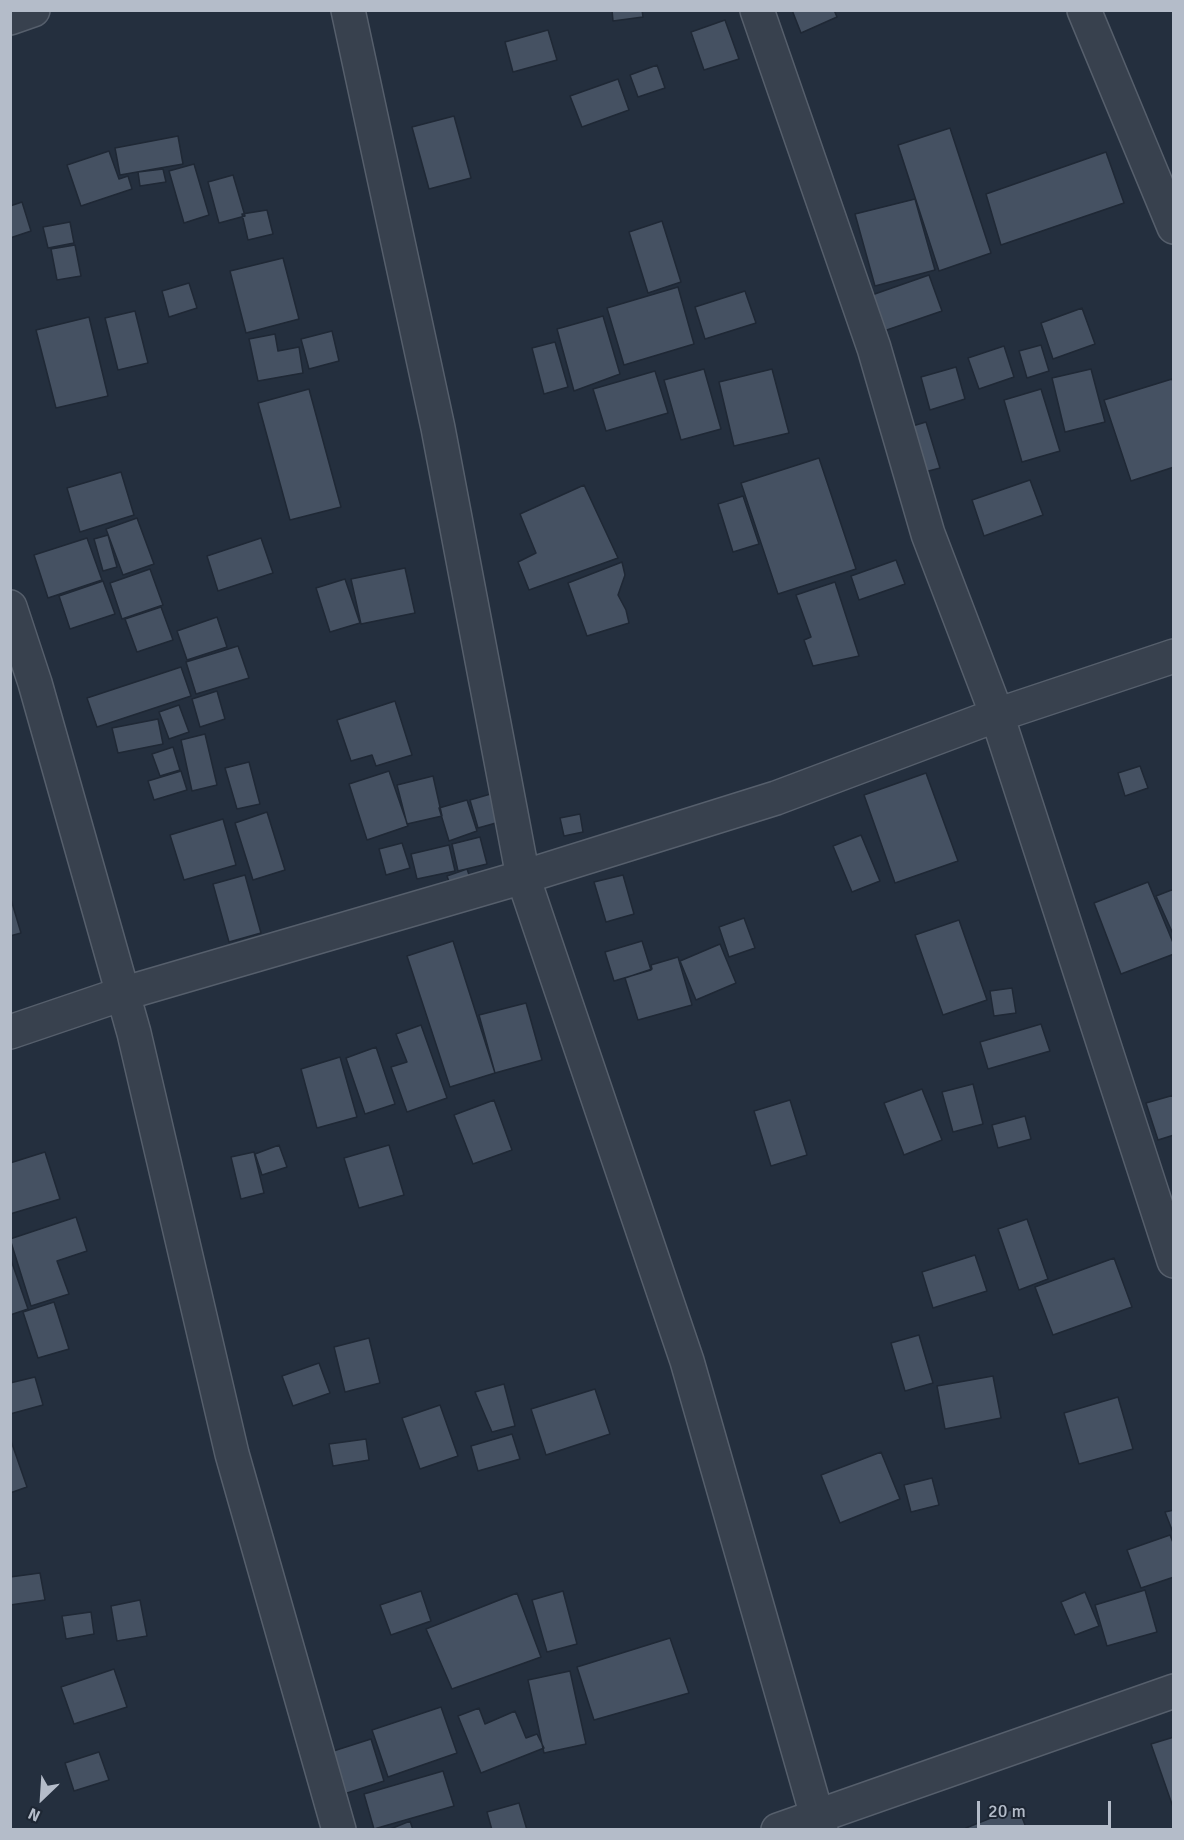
<!DOCTYPE html>
<html>
<head>
<meta charset="utf-8">
<style>
  body { margin:0 }
  #map { position:relative; width:1184px; height:1840px; overflow:hidden; background:#242f3e; font-family:Signika,sans-serif }
  canvas { display:block }
  .frame { position:absolute; inset:0; border:12px solid #b4bcc9; pointer-events:none }
  .north { position:absolute; left:12px; top:1768px; width:60px; height:60px; -webkit-text-stroke:4px #1d2633; paint-order:stroke; rotate:205deg; font-size:16px; font-weight:700; line-height:24px; text-align:center; color:#b4bcc9 }
  .north::after { content:''; display:block; margin:auto; width:21px; height:27px; background:#b4bcc9; clip-path:polygon(50% 0,100% 100%,50% 72%,0 100%) }
  .scale { position:absolute; left:977px; top:1801px; width:134px; height:27px; box-sizing:border-box; border:3px solid #b4bcc9; border-top:0; padding-left:8px; font-size:18px; line-height:21px; white-space:nowrap; color:#b4bcc9; -webkit-text-stroke:4px #1d2633; paint-order:stroke }
</style>
</head>
<body>
<div id="map">
<canvas width="1184" height="1840"></canvas>
<div class="frame"></div>
<div class="north">N</div>
<div class="scale">20 m</div>
</div>
<script>
const ctx = document.querySelector('canvas').getContext('2d');
ctx.lineJoin = 'round';
function fillPath(path, color) { ctx.fillStyle = color; ctx.fill(path, 'evenodd'); }
function strokePath(path, color, width, dash) { ctx.strokeStyle = color; ctx.lineWidth = width; ctx.lineCap = dash ? 'butt' : 'round'; ctx.setLineDash(dash || []); ctx.stroke(path); }
const building = new Path2D(`
  M 612,10 L 642,10 L 643,17 L 613,21 Z
  M 792,10 L 834,10 L 837,17 L 801,33 Z
  M 725,20 L 739,59 L 704,70 L 691,32 Z
  M 548,30 L 557,60 L 513,72 L 505,42 Z
  M 657,65 L 665,88 L 638,97 L 630,75 Z
  M 618,79 L 629,110 L 582,127 L 570,96 Z
  M 454,116 L 471,178 L 429,189 L 412,127 Z
  M 950,128 L 991,253 L 939,271 L 898,145 Z
  M 178,136 L 183,164 L 120,175 L 115,148 Z
  M 109,151 L 119,179 L 128,176 L 132,189 L 81,206 L 67,165 Z
  M 1106,152 L 1124,203 L 1001,245 L 986,194 Z
  M 194,164 L 209,215 L 184,223 L 169,171 Z
  M 163,169 L 166,182 L 140,186 L 138,172 Z
  M 233,175 L 245,216 L 219,223 L 208,182 Z
  M 915,199 L 935,270 L 875,286 L 855,214 Z
  M 22,202 L 31,231 L 10,238 L 10,206 Z
  M 267,210 L 273,234 L 248,240 L 242,214 Z
  M 662,221 L 681,282 L 648,293 L 629,232 Z
  M 70,222 L 74,243 L 48,248 L 43,227 Z
  M 75,245 L 81,276 L 57,280 L 51,249 Z
  M 283,258 L 299,319 L 246,333 L 230,271 Z
  M 929,275 L 942,311 L 881,332 L 869,296 Z
  M 189,283 L 197,308 L 169,317 L 162,291 Z
  M 678,287 L 694,344 L 624,365 L 607,308 Z
  M 745,291 L 756,323 L 705,339 L 695,307 Z
  M 1082,308 L 1095,344 L 1053,359 L 1041,323 Z
  M 135,311 L 148,363 L 118,370 L 105,318 Z
  M 603,316 L 620,374 L 574,391 L 557,329 Z
  M 89,317 L 108,396 L 56,408 L 36,330 Z
  M 332,331 L 339,361 L 309,369 L 301,339 Z
  M 275,334 L 278,351 L 299,347 L 303,373 L 258,381 L 249,339 Z
  M 555,342 L 568,387 L 544,394 L 532,348 Z
  M 1041,345 L 1049,371 L 1027,378 L 1019,351 Z
  M 1004,346 L 1014,377 L 979,389 L 968,358 Z
  M 956,367 L 965,399 L 930,410 L 921,377 Z
  M 704,369 L 721,429 L 681,440 L 664,380 Z
  M 772,369 L 789,433 L 734,446 L 719,382 Z
  M 1091,369 L 1105,422 L 1065,432 L 1052,378 Z
  M 655,371 L 668,413 L 606,431 L 593,389 Z
  M 1172,379 L 1174,385 L 1174,467 L 1131,481 L 1104,400 Z
  M 309,389 L 341,507 L 290,520 L 258,403 Z
  M 1041,389 L 1060,451 L 1022,462 L 1004,400 Z
  M 926,422 L 940,468 L 902,478 L 889,433 Z
  M 819,458 L 856,569 L 778,594 L 741,483 Z
  M 121,472 L 134,515 L 80,532 L 67,488 Z
  M 1030,480 L 1043,515 L 984,536 L 972,500 Z
  M 584,485 L 618,558 L 529,590 L 518,562 L 536,553 L 520,514 Z
  M 743,496 L 759,544 L 733,552 L 718,504 Z
  M 137,518 L 154,564 L 123,575 L 106,529 Z
  M 108,535 L 117,567 L 103,571 L 94,539 Z
  M 87,538 L 102,580 L 48,598 L 34,555 Z
  M 261,538 L 273,573 L 218,591 L 207,556 Z
  M 896,560 L 905,584 L 859,600 L 851,576 Z
  M 622,562 L 625,575 L 618,595 L 626,610 L 629,623 L 587,636 L 568,583 Z
  M 405,568 L 415,613 L 361,624 L 351,579 Z
  M 150,569 L 163,605 L 122,619 L 110,583 Z
  M 345,579 L 360,623 L 330,632 L 316,588 Z
  M 103,581 L 115,614 L 70,629 L 59,596 Z
  M 835,582 L 859,656 L 813,666 L 804,640 L 811,637 L 796,595 Z
  M 161,607 L 173,640 L 137,652 L 125,619 Z
  M 217,617 L 227,647 L 187,660 L 177,631 Z
  M 238,646 L 249,678 L 196,694 L 186,662 Z
  M 181,667 L 191,696 L 97,727 L 87,698 Z
  M 217,691 L 225,719 L 200,727 L 192,699 Z
  M 395,701 L 412,755 L 376,766 L 372,755 L 351,761 L 337,720 Z
  M 179,705 L 189,732 L 169,739 L 159,712 Z
  M 158,719 L 163,744 L 118,753 L 112,728 Z
  M 205,734 L 217,785 L 192,791 L 181,740 Z
  M 173,747 L 180,770 L 160,776 L 152,754 Z
  M 249,762 L 260,804 L 237,809 L 225,768 Z
  M 1140,766 L 1148,788 L 1125,796 L 1118,773 Z
  M 181,771 L 187,790 L 154,800 L 148,781 Z
  M 389,771 L 408,826 L 367,840 L 349,784 Z
  M 926,773 L 958,861 L 895,883 L 864,795 Z
  M 433,776 L 442,816 L 407,824 L 397,785 Z
  M 494,793 L 503,821 L 478,828 L 470,800 Z
  M 467,800 L 477,831 L 449,841 L 439,808 Z
  M 267,812 L 285,870 L 253,880 L 235,823 Z
  M 580,814 L 583,832 L 564,836 L 560,818 Z
  M 223,819 L 236,865 L 184,880 L 170,835 Z
  M 861,835 L 880,881 L 852,892 L 833,846 Z
  M 480,837 L 487,864 L 458,871 L 452,844 Z
  M 402,843 L 410,868 L 386,875 L 379,849 Z
  M 449,845 L 455,871 L 417,879 L 411,854 Z
  M 467,869 L 473,886 L 453,893 L 447,876 Z
  M 245,875 L 261,933 L 229,942 L 213,884 Z
  M 623,875 L 634,914 L 606,922 L 594,882 Z
  M 1148,882 L 1174,945 L 1174,954 L 1121,974 L 1094,903 Z
  M 1174,889 L 1174,936 L 1156,896 Z
  M 10,896 L 21,933 L 10,936 Z
  M 744,918 L 755,948 L 729,957 L 719,927 Z
  M 959,920 L 987,1000 L 943,1015 L 915,935 Z
  M 453,941 L 495,1073 L 450,1087 L 407,956 Z
  M 642,941 L 651,970 L 614,981 L 605,952 Z
  M 720,944 L 736,983 L 696,1000 L 680,961 Z
  M 678,957 L 692,1005 L 638,1020 L 625,978 L 652,969 L 651,965 Z
  M 1012,988 L 1016,1013 L 994,1016 L 990,991 Z
  M 526,1003 L 542,1060 L 495,1073 L 479,1015 Z
  M 1041,1024 L 1050,1051 L 988,1069 L 980,1042 Z
  M 421,1025 L 447,1098 L 407,1112 L 391,1067 L 407,1062 L 396,1034 Z
  M 376,1047 L 395,1104 L 365,1114 L 346,1058 Z
  M 340,1057 L 357,1117 L 317,1128 L 301,1069 Z
  M 973,1084 L 983,1124 L 953,1132 L 942,1092 Z
  M 922,1089 L 942,1140 L 904,1155 L 884,1103 Z
  M 1174,1095 L 1174,1135 L 1158,1140 L 1146,1103 Z
  M 494,1100 L 512,1150 L 473,1164 L 454,1115 Z
  M 790,1100 L 807,1155 L 771,1166 L 754,1111 Z
  M 1025,1116 L 1031,1139 L 998,1148 L 992,1125 Z
  M 279,1145 L 287,1167 L 262,1175 L 255,1154 Z
  M 389,1145 L 404,1195 L 359,1208 L 344,1158 Z
  M 45,1152 L 60,1199 L 10,1214 L 10,1163 Z
  M 254,1152 L 264,1193 L 241,1199 L 231,1157 Z
  M 76,1217 L 87,1251 L 57,1261 L 69,1294 L 31,1306 L 10,1239 Z
  M 1027,1219 L 1048,1279 L 1019,1290 L 998,1229 Z
  M 975,1255 L 987,1291 L 933,1308 L 922,1272 Z
  M 10,1257 L 28,1309 L 10,1315 Z
  M 1114,1258 L 1132,1307 L 1053,1335 L 1035,1287 Z
  M 54,1302 L 69,1349 L 38,1358 L 23,1312 Z
  M 919,1335 L 933,1383 L 905,1391 L 891,1343 Z
  M 369,1338 L 380,1383 L 345,1392 L 334,1347 Z
  M 319,1363 L 330,1393 L 293,1406 L 282,1376 Z
  M 993,1376 L 1001,1418 L 945,1429 L 937,1386 Z
  M 35,1377 L 43,1405 L 10,1414 L 10,1383 Z
  M 504,1384 L 515,1426 L 492,1432 L 475,1392 Z
  M 595,1389 L 610,1434 L 546,1455 L 531,1409 Z
  M 1118,1397 L 1133,1449 L 1079,1464 L 1064,1413 Z
  M 440,1405 L 458,1456 L 420,1469 L 402,1418 Z
  M 512,1434 L 520,1459 L 478,1471 L 471,1446 Z
  M 10,1438 L 27,1487 L 10,1493 Z
  M 366,1439 L 369,1460 L 333,1466 L 329,1444 Z
  M 881,1452 L 900,1499 L 840,1523 L 821,1475 Z
  M 932,1478 L 939,1505 L 911,1512 L 904,1485 Z
  M 1174,1510 L 1174,1535 L 1165,1512 Z
  M 1170,1535 L 1174,1545 L 1174,1577 L 1141,1588 L 1127,1550 Z
  M 40,1573 L 45,1600 L 10,1605 L 10,1577 Z
  M 1145,1590 L 1157,1632 L 1107,1646 L 1095,1605 Z
  M 421,1591 L 431,1621 L 391,1635 L 380,1605 Z
  M 563,1591 L 577,1644 L 547,1652 L 532,1600 Z
  M 1085,1592 L 1099,1626 L 1075,1635 L 1061,1602 Z
  M 517,1593 L 541,1657 L 452,1689 L 426,1629 Z
  M 140,1600 L 147,1636 L 117,1641 L 111,1606 Z
  M 91,1612 L 94,1634 L 66,1639 L 62,1616 Z
  M 670,1638 L 689,1693 L 594,1720 L 577,1667 Z
  M 114,1669 L 127,1707 L 74,1724 L 61,1687 Z
  M 570,1671 L 586,1744 L 544,1753 L 528,1680 Z
  M 441,1707 L 457,1753 L 388,1777 L 372,1730 Z
  M 479,1708 L 485,1724 L 515,1711 L 526,1738 L 537,1734 L 544,1748 L 481,1773 L 458,1716 Z
  M 1174,1737 L 1174,1810 L 1151,1744 Z
  M 371,1739 L 384,1781 L 338,1796 L 324,1754 Z
  M 99,1752 L 109,1780 L 74,1791 L 65,1763 Z
  M 443,1771 L 454,1806 L 374,1829 L 364,1794 Z
  M 519,1803 L 527,1830 L 492,1830 L 487,1812 Z
  M 1018,1807 L 1027,1830 L 967,1830 L 966,1828 Z
  M 410,1821 L 413,1830 L 388,1830 Z`);
const minor = new Path2D(`
  M 348,10 L 438,428 L 523,877 L 687,1361 L 821,1830
  M 757,10 L 874,348 L 928,534 L 997,715 L 1174,1261
  M 1084,10 L 1174,227
  M 10,18 L 33,10
  M 10,607 L 35,683 L 134,1033 L 232,1454 L 339,1830
  M 10,1032 L 122,994 L 523,877 L 776,798 L 997,715 L 1174,656
  M 778,1830 L 1174,1691`);
fillPath(building, '#455162');
strokePath(building, '#1f2835', 1.5);
strokePath(minor, '#565f6c', 36);
strokePath(minor, '#38414e', 33);
</script>
</body>
</html>
